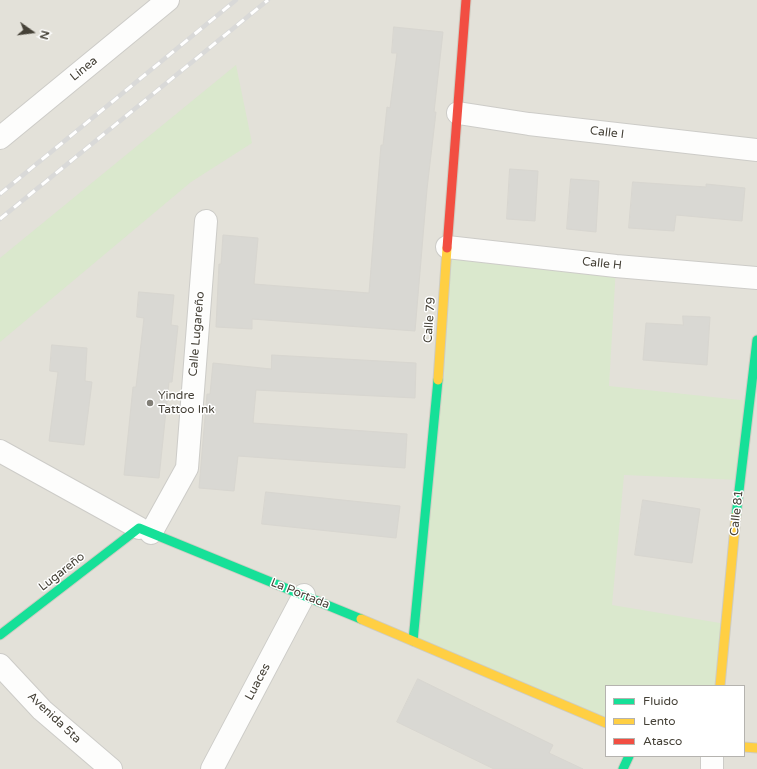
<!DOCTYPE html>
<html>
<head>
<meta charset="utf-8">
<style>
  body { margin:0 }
  #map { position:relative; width:757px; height:769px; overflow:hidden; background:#f0efea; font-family:"Varela Round",sans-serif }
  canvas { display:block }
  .legend { position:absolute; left:605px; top:685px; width:140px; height:72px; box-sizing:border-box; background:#fff; border:1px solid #b5b3af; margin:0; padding:5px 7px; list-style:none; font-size:12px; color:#454137 }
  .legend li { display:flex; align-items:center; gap:8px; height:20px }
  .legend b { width:20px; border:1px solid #b5b3af }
  .north { position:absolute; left:12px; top:12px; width:40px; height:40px; -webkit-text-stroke:3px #fff; paint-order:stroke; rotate:104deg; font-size:11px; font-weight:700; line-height:16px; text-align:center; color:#454137 }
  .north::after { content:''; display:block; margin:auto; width:14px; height:18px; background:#454137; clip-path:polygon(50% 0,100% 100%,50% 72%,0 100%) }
</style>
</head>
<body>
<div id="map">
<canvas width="757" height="769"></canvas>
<ul class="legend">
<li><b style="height:5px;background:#16e098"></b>Fluido</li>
<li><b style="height:5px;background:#ffcf43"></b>Lento</li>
<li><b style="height:5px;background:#f24e42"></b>Atasco</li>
</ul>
<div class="north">N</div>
</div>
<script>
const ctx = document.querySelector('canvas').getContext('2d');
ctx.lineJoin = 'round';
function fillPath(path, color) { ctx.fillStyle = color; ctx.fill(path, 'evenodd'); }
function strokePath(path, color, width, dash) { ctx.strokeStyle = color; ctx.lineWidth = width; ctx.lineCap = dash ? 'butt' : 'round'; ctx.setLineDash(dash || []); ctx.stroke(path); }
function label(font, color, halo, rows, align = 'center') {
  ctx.font = font + ' "Varela Round",sans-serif'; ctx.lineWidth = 3; ctx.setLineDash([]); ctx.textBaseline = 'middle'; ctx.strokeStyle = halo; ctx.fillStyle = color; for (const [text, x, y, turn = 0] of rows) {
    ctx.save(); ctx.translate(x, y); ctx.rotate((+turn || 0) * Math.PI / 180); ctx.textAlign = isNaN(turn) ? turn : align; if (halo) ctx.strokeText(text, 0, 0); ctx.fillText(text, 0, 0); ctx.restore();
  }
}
const residential = new Path2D(`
  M 0,0 L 757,0 L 757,769 L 0,769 ZM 606,686 L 744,686 L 744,756 L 606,756 Z`);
const green = new Path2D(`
  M 236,65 L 252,143 L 191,182 L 0,342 L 0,258 Z
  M 447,247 L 616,266 L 609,386 L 750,401 L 740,480 L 624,475 L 612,605 L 726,624 L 719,686 L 606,686 L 606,723 L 413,641 Z`);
const building = new Path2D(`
  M 394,27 L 443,32 L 434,112 L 436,112 L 427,189 L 415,331 L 252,319 L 252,329 L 216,327 L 219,264 L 221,264 L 223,235 L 258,238 L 254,284 L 369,293 L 381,145 L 383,145 L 387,107 L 390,108 L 397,53 L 392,53 Z
  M 510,169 L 538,171 L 535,221 L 507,219 Z
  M 571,179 L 599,181 L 596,232 L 567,229 Z
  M 633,182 L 706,187 L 706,184 L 745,188 L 742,221 L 676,215 L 674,231 L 629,228 Z
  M 139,292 L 174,295 L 171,325 L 178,326 L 172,382 L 169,382 L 159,478 L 124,475 L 133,387 L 136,387 L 144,318 L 137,317 Z
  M 683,316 L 710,317 L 707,365 L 643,360 L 646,323 L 683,325 Z
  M 52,345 L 87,348 L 85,381 L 92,382 L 84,445 L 49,441 L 58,372 L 50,371 Z
  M 272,355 L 416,363 L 415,398 L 256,390 L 253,423 L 407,434 L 405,468 L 238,456 L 234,491 L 199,488 L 207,394 L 210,394 L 213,363 L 271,369 Z
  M 266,492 L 400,506 L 396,538 L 262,524 Z
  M 643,500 L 700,509 L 692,563 L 635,555 Z
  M 418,679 L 553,745 L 549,753 L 583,769 L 494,769 L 397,722 Z`);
const street = new Path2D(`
  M 458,113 L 529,124 L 757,150
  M 0,138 L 168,0
  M 447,247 L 616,266 L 757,278
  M 0,451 L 139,528
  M 151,533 L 187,468 L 206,221
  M 0,665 L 42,710 L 111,769
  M 212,769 L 304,595
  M 712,769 L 712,756`);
const fast = new Path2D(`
  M 736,516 L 757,340
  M 0,635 L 139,528 L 361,619
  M 413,641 L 438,380
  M 623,769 L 629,756`);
const slow = new Path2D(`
  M 438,380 L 447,248
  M 361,619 L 606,723
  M 720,686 L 736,516
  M 744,747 L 757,748`);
const jam = new Path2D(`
  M 447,248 L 466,0`);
const rail = new Path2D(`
  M 0,194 L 236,0
  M 0,219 L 268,0`);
const markers = [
  [150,403,4,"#817e76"]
];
const streetNames = [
  ["Línea",84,69,-39],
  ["Calle I",607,133,7],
  ["Calle H",602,264,6],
  ["Calle 79",430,320,-86],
  ["Calle Lugareño",197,334,-85],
  ["Calle 81",737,513,-84],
  ["Lugareño",62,572,-38],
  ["La Portada",300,594,22],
  ["Luaces",258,682,-62],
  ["Avenida 5ta",54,718,43]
];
const poiNames = [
  ["Yindre",158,396],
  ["Tattoo Ink",158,410]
];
fillPath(residential, '#e3e1d9');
fillPath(green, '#dae8cd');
fillPath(building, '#d9d8d3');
strokePath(building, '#d8d6d0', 1);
strokePath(street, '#cdccc8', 24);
strokePath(fast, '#ceccc2', 11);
strokePath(slow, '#ceccc2', 11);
strokePath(jam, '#ceccc2', 11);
strokePath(street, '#fdfdfc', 22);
strokePath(fast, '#16e098', 9);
strokePath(slow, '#ffcf43', 9);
strokePath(jam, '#f24e42', 9);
strokePath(rail, '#d9d9d8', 4.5);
strokePath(rail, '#fff', 3, [9]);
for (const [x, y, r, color] of markers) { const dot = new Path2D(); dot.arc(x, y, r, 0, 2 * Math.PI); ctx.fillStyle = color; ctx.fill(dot); strokePath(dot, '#fff', 1.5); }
label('12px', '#454137', '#fff', streetNames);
label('12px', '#454137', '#fff', poiNames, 'left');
</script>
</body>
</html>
